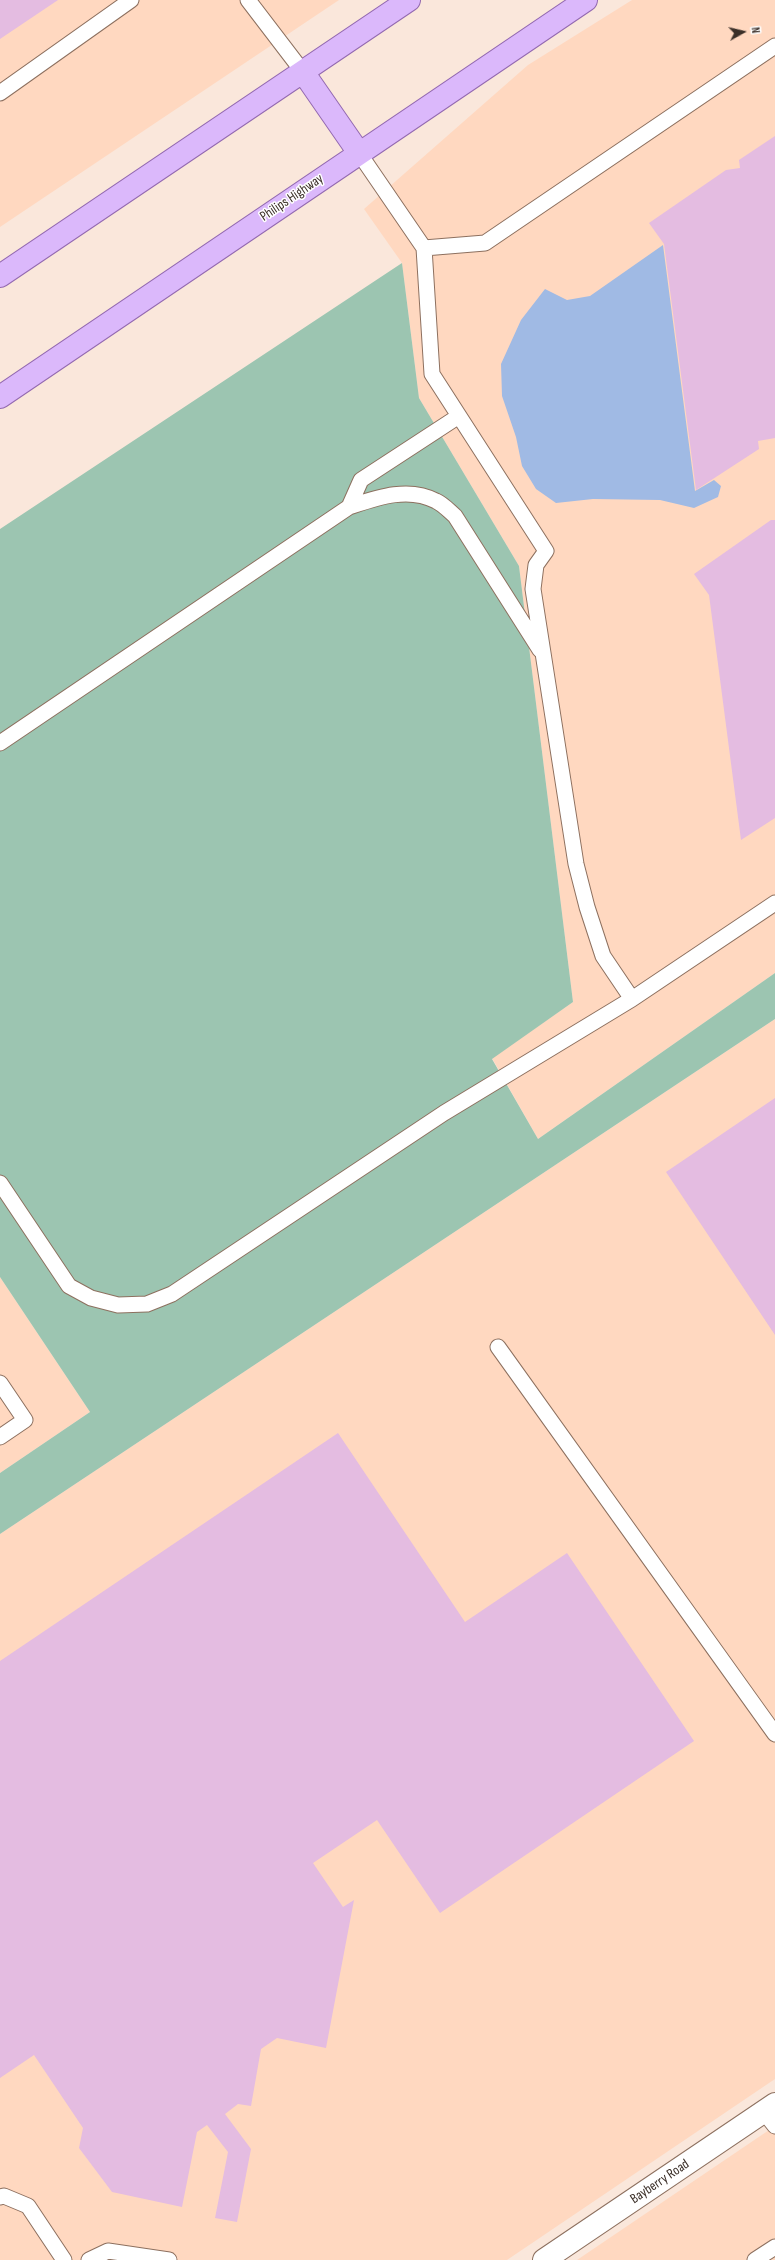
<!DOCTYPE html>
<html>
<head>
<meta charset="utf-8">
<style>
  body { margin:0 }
  #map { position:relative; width:775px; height:2260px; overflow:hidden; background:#fae7db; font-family:"Sofia Sans Condensed",sans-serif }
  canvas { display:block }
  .north { position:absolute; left:723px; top:12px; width:40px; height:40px; -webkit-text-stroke:3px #fff; paint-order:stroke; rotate:82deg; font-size:11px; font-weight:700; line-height:16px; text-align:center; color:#3b2f28 }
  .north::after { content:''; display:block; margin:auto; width:14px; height:18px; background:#3b2f28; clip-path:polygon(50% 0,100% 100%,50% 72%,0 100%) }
</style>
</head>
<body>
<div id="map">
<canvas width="775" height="2260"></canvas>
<div class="north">N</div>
</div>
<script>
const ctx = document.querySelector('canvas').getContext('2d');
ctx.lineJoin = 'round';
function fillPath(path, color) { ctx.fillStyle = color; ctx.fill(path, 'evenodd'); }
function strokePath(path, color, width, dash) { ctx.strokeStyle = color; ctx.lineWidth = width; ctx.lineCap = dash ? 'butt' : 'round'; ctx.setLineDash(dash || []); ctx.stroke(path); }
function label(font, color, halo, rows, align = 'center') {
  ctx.font = font + ' "Sofia Sans Condensed",sans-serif'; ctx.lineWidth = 3; ctx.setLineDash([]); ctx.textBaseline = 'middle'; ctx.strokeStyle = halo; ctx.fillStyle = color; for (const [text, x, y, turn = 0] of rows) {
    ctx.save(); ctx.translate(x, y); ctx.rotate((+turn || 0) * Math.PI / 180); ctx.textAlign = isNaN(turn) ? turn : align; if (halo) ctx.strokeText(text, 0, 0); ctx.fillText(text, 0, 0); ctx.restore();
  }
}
const built = new Path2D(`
  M 0,0 L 339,0 L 0,227 Z
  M 632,0 L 775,0 L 775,973 L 538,1139 L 492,1058 L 573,1002 L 519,566 L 419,398 L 402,263 L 364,209 L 528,65 Z
  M 775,1019 L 775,2079 L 507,2260 L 0,2260 L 0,1534 Z
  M 0,1277 L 90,1412 L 0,1473 Z
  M 775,2126 L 775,2260 L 577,2260 Z`);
const green = new Path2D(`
  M 402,263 L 419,398 L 519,566 L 573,1002 L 492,1059 L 538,1139 L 775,973 L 775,1019 L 0,1534 L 0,1473 L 90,1412 L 0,1277 L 0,529 Z`);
const water = new Path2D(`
  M 663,245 L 695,491 L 714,480 L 721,486 L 718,497 L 694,508 L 660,500 L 593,499 L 556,503 L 536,489 L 522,466 L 516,437 L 502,396 L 501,364 L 521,320 L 545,289 L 567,300 L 590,296 Z`);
const building = new Path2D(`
  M 0,0 L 58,0 L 0,39 Z
  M 775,136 L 775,438 L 758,441 L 759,449 L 696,490 L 664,244 L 649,223 L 726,170 L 740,168 L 739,160 Z
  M 771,520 L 775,520 L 775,818 L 741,840 L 709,595 L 694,574 Z
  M 775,1098 L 775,1335 L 666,1172 Z
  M 338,1433 L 465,1622 L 567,1553 L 694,1741 L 440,1913 L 377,1820 L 313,1863 L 343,1907 L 354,1900 L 326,2048 L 277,2038 L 261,2049 L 251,2106 L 238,2104 L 225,2114 L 251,2149 L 237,2222 L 215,2218 L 228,2152 L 207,2125 L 197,2132 L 182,2207 L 112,2192 L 79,2148 L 83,2128 L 34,2055 L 0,2078 L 0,1661 Z`);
const service = new Path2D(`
  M 248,0 L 303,72
  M 0,93 L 131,0
  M 359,153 L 424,248 L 432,374 L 546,551 L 536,565 L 533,589 L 576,864 L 587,907 L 603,956 L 632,999
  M 424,248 L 485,243 L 775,46
  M 349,507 L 361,480 L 459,416
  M 0,743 L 349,507 C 376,498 408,486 436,501 C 443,504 449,511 455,516 L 540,650
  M 0,1183 L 69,1286 L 91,1298 L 118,1305 L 147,1304 L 172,1294 L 444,1113 L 632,999 L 775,903
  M 498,1347 L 775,1734
  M 0,1383 L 25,1420 L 0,1437
  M 764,2112 L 775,2126
  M 0,2197 L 4,2196 L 28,2206 L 64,2260
  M 89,2260 L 108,2251 L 169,2260
  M 755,2260 L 775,2247`);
const tertiary = new Path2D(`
  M 544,2260 L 775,2104`);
const primary = new Path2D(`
  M 303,72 L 359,153
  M 0,276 L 409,0
  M 0,397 L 586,0`);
const streetNames = [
  ["Philips Highway",292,198,-34],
  ["Bayberry Road",660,2182,-34]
];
fillPath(built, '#ffd8c0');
fillPath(green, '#9cc5b1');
fillPath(water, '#a0bae4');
fillPath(building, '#e4bce1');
strokePath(service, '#8d705f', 17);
strokePath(tertiary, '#8d705f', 24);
strokePath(primary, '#9369b0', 24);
strokePath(service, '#fff', 15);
strokePath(tertiary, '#fff', 22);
strokePath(primary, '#dbb8fb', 22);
label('14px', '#3b2f28', '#fff', streetNames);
</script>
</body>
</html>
